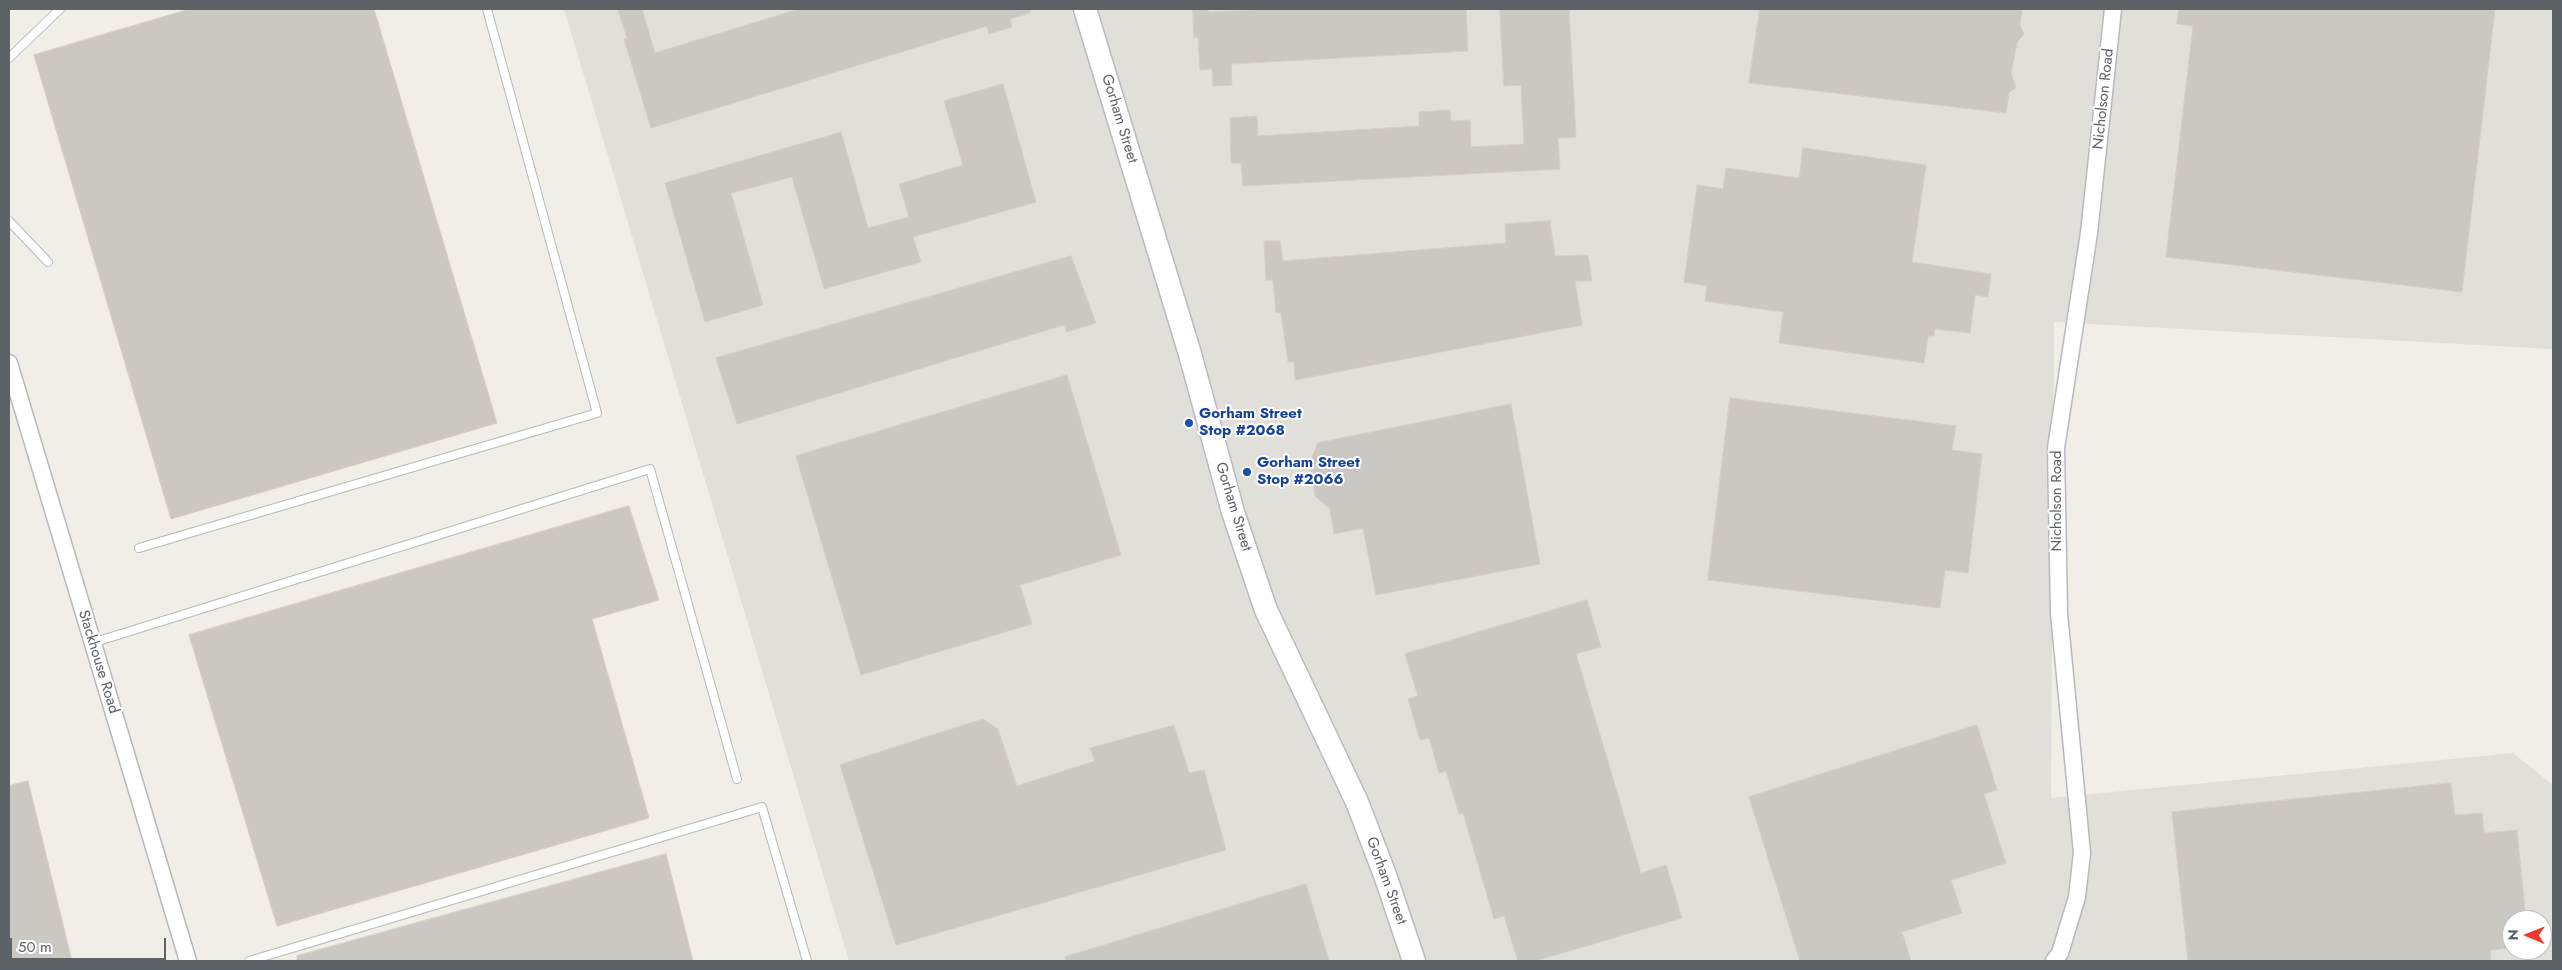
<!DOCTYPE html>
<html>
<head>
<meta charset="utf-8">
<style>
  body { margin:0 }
  #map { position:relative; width:2562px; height:970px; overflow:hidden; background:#f0eee6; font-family:Jost,sans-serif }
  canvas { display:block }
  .frame { position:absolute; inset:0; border:10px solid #5d6267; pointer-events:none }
  .north { position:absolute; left:2502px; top:910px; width:50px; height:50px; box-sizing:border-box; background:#fff; border:1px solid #bec0c2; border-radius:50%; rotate:271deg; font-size:14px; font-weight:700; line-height:20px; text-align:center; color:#5d6267 }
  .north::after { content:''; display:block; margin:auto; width:18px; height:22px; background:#ed392f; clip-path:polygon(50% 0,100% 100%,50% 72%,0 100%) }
  .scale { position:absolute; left:10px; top:938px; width:156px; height:22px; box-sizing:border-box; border:2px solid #5d6267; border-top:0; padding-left:6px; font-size:15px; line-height:18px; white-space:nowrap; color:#5d6267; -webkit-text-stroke:4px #fff; paint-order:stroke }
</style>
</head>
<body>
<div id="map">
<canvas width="2562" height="970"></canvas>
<div class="frame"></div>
<div class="north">N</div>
<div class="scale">50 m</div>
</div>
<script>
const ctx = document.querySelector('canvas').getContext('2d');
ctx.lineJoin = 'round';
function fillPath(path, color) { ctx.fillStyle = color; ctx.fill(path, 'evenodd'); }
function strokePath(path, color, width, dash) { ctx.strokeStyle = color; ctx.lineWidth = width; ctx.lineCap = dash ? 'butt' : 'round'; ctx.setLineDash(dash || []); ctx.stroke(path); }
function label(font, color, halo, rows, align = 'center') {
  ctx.font = font + ' Jost,sans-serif'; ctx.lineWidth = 4; ctx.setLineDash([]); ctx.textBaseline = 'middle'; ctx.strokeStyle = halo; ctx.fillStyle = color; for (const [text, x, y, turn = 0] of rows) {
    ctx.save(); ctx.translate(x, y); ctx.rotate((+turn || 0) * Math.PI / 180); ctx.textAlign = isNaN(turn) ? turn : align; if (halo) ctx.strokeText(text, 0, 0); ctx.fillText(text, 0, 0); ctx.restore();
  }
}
const industrial = new Path2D(`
  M 564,9 L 2553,9 L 2553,349 L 2054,322 L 2051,798 L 2513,753 L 2553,785 L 2553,961 L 849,961 ZM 2512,920 L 2542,920 L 2542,950 L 2512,950 Z`);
const building = new Path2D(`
  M 190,9 L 374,9 L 497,423 L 171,519 L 34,55 Z
  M 618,9 L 642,9 L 655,53 L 799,9 L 1029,9 L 1030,13 L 1010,19 L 1012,27 L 989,34 L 987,26 L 651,128 L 624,39 L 627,39 Z
  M 1193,9 L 1208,9 L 1209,12 L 1271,9 L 1466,9 L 1468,51 L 1231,64 L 1232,85 L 1213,86 L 1212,69 L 1200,70 L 1198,37 L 1194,38 Z
  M 1500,9 L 1569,9 L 1576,137 L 1558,138 L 1560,169 L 1243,186 L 1241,163 L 1231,163 L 1230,118 L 1257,116 L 1258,136 L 1419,126 L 1419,112 L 1450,110 L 1451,121 L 1470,120 L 1471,147 L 1524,144 L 1521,85 L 1504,86 Z
  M 1760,9 L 2022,9 L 2020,25 L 2024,34 L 2017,43 L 2011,74 L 2016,87 L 2009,93 L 2006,113 L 1749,83 Z
  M 2179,9 L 2495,9 L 2462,292 L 2166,257 L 2193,26 L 2177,24 Z
  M 1003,84 L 1036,202 L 913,237 L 921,262 L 824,289 L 792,177 L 731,193 L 763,305 L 705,322 L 665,183 L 841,132 L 868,228 L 909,217 L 899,184 L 963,165 L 944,101 Z
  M 1803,148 L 1926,165 L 1912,262 L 1991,274 L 1988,297 L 1975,295 L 1970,333 L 1935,329 L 1934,336 L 1928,336 L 1924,363 L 1779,343 L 1783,312 L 1705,301 L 1707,286 L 1684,282 L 1697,185 L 1723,189 L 1726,168 L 1799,178 Z
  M 1550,221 L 1555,256 L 1588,255 L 1592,281 L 1575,281 L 1582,325 L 1295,380 L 1294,362 L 1288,362 L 1281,313 L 1276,313 L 1273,280 L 1266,280 L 1264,241 L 1280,241 L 1283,261 L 1506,243 L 1505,224 Z
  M 1071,256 L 1096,323 L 1067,332 L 1064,325 L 737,424 L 716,358 Z
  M 1067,375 L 1121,555 L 1020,585 L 1032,624 L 861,675 L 796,456 Z
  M 1730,398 L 1956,426 L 1952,450 L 1982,454 L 1968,573 L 1945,570 L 1940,608 L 1708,580 Z
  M 1511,404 L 1540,564 L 1376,595 L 1363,528 L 1334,534 L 1330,509 L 1315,496 L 1310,462 L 1318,443 Z
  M 629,506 L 659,600 L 592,619 L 649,818 L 277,926 L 189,635 Z
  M 1587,600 L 1601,647 L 1576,654 L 1641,873 L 1666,865 L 1682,918 L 1535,961 L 1518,961 L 1504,916 L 1494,919 L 1463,813 L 1459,814 L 1446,771 L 1439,773 L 1429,738 L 1420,740 L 1408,699 L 1418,696 L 1405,654 Z
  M 983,719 L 998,729 L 1017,786 L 1095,761 L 1090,748 L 1174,725 L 1189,773 L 1204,770 L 1226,850 L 896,945 L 840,765 Z
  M 1977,725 L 1997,790 L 1984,794 L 2006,863 L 1951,880 L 1962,913 L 1902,932 L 1911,961 L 1800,961 L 1749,797 Z
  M 28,781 L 72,961 L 9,961 L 9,786 Z
  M 2451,783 L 2455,815 L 2482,813 L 2484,833 L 2517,830 L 2526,920 L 2512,920 L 2512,948 L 2490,950 L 2491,961 L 2188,961 L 2172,812 Z
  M 666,854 L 693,961 L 297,961 L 297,956 Z
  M 1306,884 L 1329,961 L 1066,961 L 1065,957 Z`);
const lane = new Path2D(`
  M 9,58 L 60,9
  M 9,221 L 48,262
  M 139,548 L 597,413 L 487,9
  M 92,643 L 650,469 L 737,779
  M 249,961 L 762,807 L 807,961`);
const street = new Path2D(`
  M 9,363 L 188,961
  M 2054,961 L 2060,953 L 2077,897 L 2082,853 L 2059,613 L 2056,448 L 2089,233 L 2113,9`);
const secondary = new Path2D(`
  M 1085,9 L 1190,354 L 1233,512 L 1266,610 L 1357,802 L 1385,875 L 1414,961`);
const markers = [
  [1189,423,5,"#1a4fb4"],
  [1247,472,5,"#1a4fb4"]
];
const streetNames = [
  ["Nicholson Road",2104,99,-84],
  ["Gorham Street",1119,119,73],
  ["Nicholson Road",2057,501,-90],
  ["Gorham Street",1233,507,73],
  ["Stackhouse Road",98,662,73],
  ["Gorham Street",1386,881,70]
];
const transitNames = [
  ["Gorham Street",1199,414],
  ["Stop #2068",1199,431],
  ["Gorham Street",1257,463],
  ["Stop #2066",1257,480]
];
fillPath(industrial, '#e1dfda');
fillPath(building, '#cbc8c3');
strokePath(building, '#d5cfc4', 1);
strokePath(lane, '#b6b9bd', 10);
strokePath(street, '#b6b9bd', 19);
strokePath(secondary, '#b7bbc0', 25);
strokePath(lane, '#fff', 8);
strokePath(street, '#fff', 16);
strokePath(secondary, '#fff', 22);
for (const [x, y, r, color] of markers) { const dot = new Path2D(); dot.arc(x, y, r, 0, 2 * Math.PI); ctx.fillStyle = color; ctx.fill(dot); strokePath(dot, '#fff', 2); }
label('15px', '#5d6267', '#fff', streetNames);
label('bold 15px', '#164399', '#fff', transitNames, 'left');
</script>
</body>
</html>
